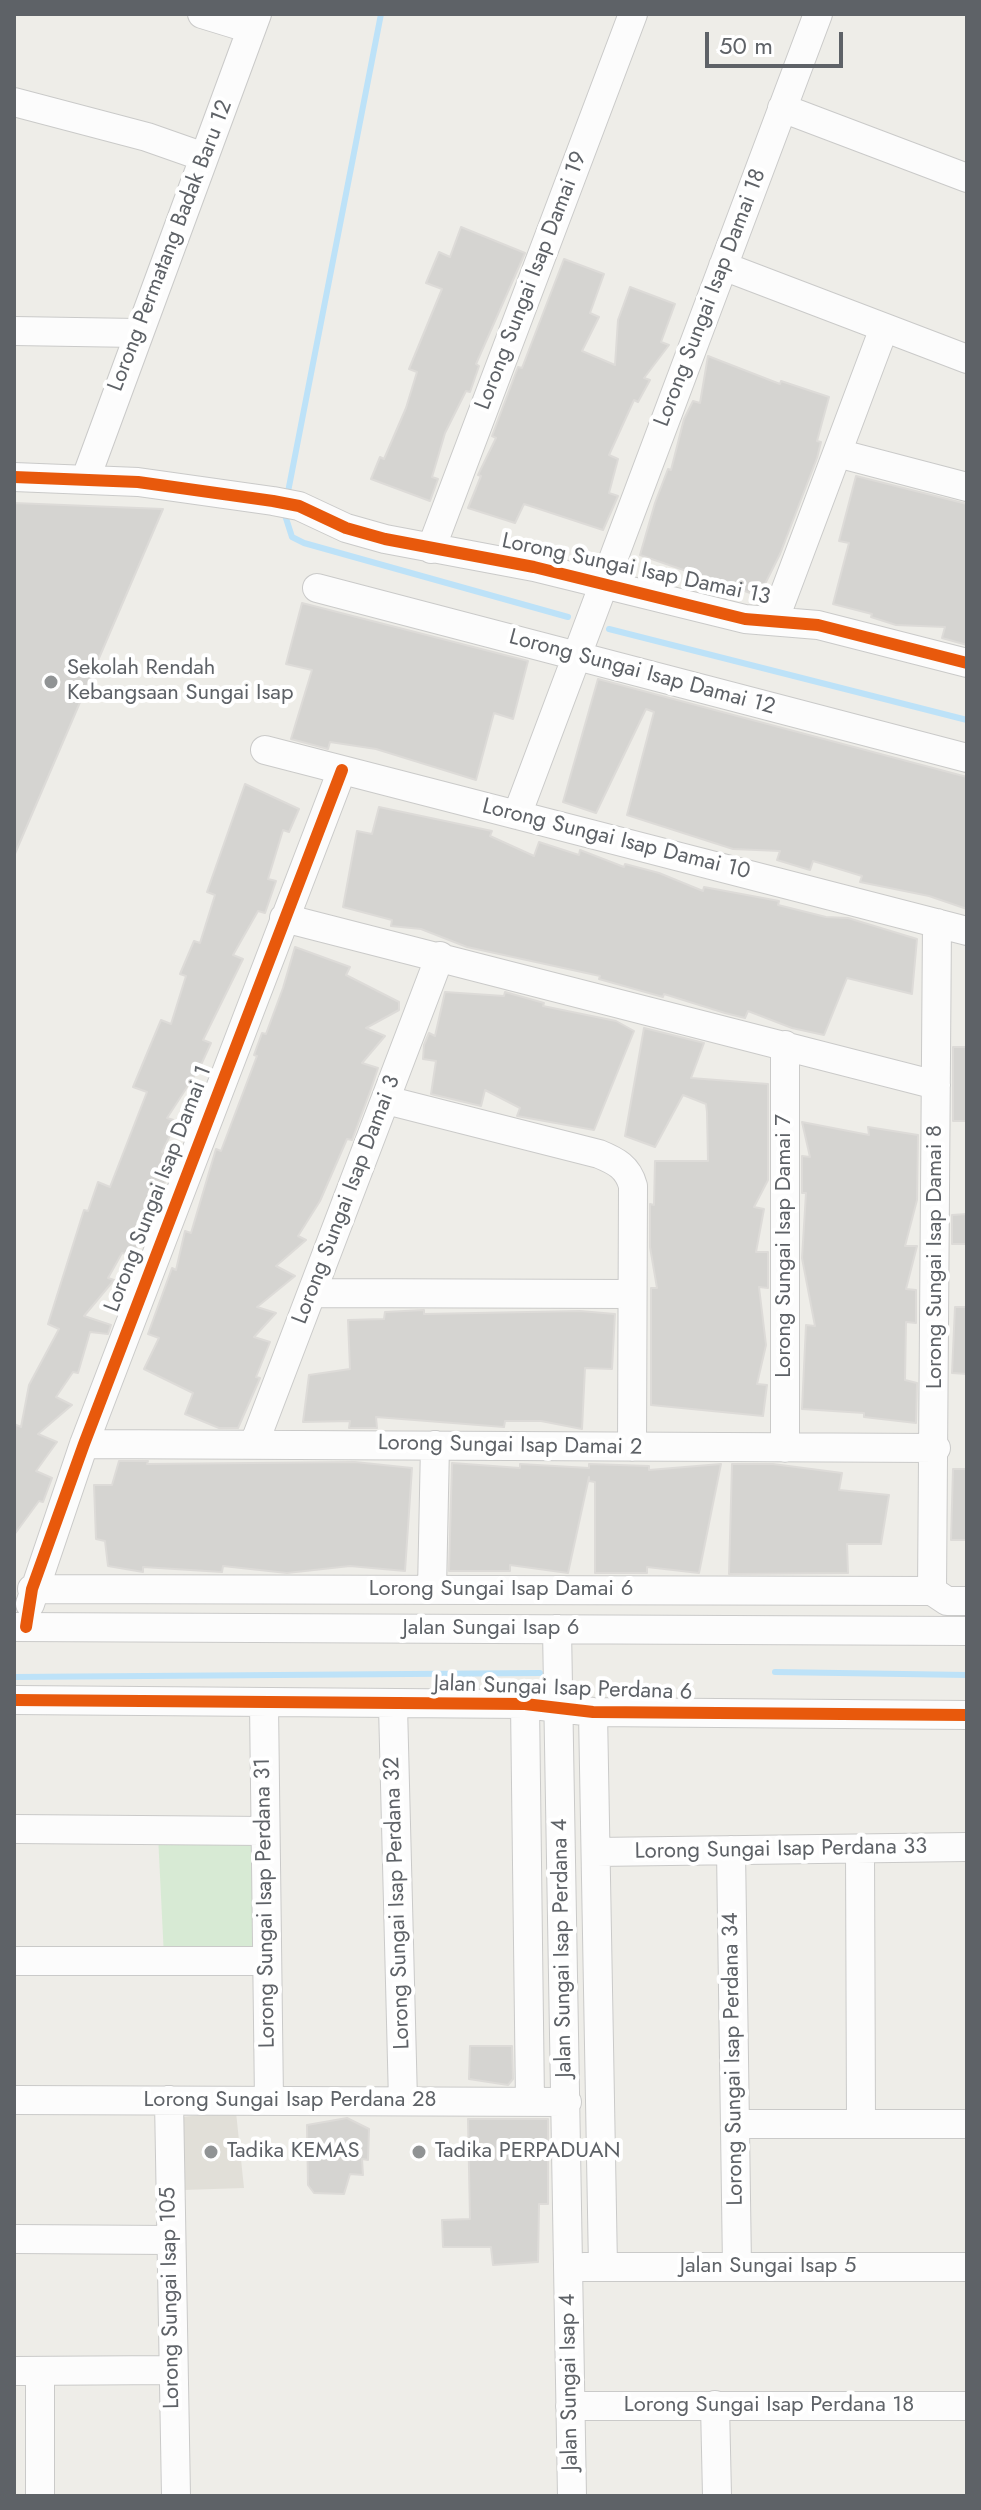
<!DOCTYPE html>
<html>
<head>
<meta charset="utf-8">
<style>
  body { margin:0 }
  #map { position:relative; width:981px; height:2510px; overflow:hidden; background:#eeede8; font-family:Jost,sans-serif }
  canvas { display:block }
  .frame { position:absolute; inset:0; border:16px solid #5e6267; pointer-events:none }
  .scale { position:absolute; left:705px; top:32px; width:138px; height:36px; box-sizing:border-box; border:4px solid #5e6267; border-top:0; padding-left:10px; font-size:24px; line-height:28px; white-space:nowrap; color:#5e6267; -webkit-text-stroke:6px #fff; paint-order:stroke }
</style>
</head>
<body>
<div id="map">
<canvas width="981" height="2510"></canvas>
<div class="frame"></div>
<div class="scale">50 m</div>
</div>
<script>
const ctx = document.querySelector('canvas').getContext('2d');
ctx.lineJoin = 'round';
function fillPath(path, color) { ctx.fillStyle = color; ctx.fill(path, 'evenodd'); }
function strokePath(path, color, width, dash) { ctx.strokeStyle = color; ctx.lineWidth = width; ctx.lineCap = dash ? 'butt' : 'round'; ctx.setLineDash(dash || []); ctx.stroke(path); }
function label(font, color, halo, rows, align = 'center') {
  ctx.font = font + ' Jost,sans-serif'; ctx.lineWidth = 8; ctx.setLineDash([]); ctx.textBaseline = 'middle'; ctx.strokeStyle = halo; ctx.fillStyle = color; for (const [text, x, y, turn = 0] of rows) {
    ctx.save(); ctx.translate(x, y); ctx.rotate((+turn || 0) * Math.PI / 180); ctx.textAlign = isNaN(turn) ? turn : align; if (halo) ctx.strokeText(text, 0, 0); ctx.fillText(text, 0, 0); ctx.restore();
  }
}
const education = new Path2D(`
  M 236,2112 L 244,2188 L 183,2190 L 181,2117 Z`);
const green = new Path2D(`
  M 158,1835 L 261,1837 L 262,1956 L 164,1957 Z`);
const stream = new Path2D(`
  M 287,497 L 381,14
  M 284,512 L 292,537 L 304,543 L 568,617
  M 609,629 L 967,720
  M 775,1672 L 967,1675
  M 14,1677 L 540,1673`);
const building = new Path2D(`
  M 461,227 L 525,253 L 476,364 L 479,366 L 470,392 L 466,391 L 445,433 L 432,477 L 438,479 L 430,501 L 371,479 L 380,457 L 384,459 L 406,408 L 417,372 L 409,369 L 442,289 L 426,283 L 439,252 L 450,257 Z
  M 564,259 L 604,274 L 590,313 L 599,317 L 582,351 L 615,365 L 618,320 L 630,287 L 675,304 L 661,342 L 669,345 L 644,378 L 650,380 L 638,402 L 634,400 L 609,455 L 618,459 L 609,493 L 618,496 L 603,530 L 524,504 L 515,523 L 468,508 L 481,476 L 478,475 L 496,438 L 492,436 L 518,367 L 522,368 Z
  M 708,356 L 780,384 L 781,381 L 829,397 L 817,441 L 821,442 L 817,458 L 780,554 L 759,596 L 640,555 L 655,503 L 668,469 L 671,470 L 684,419 L 693,401 L 700,403 Z
  M 856,476 L 967,504 L 967,645 L 942,638 L 945,627 L 896,625 L 871,617 L 872,614 L 833,604 L 849,543 L 839,541 Z
  M 14,503 L 163,509 L 14,856 Z
  M 302,603 L 528,661 L 513,719 L 494,713 L 476,780 L 376,749 L 330,742 L 328,749 L 291,739 L 312,670 L 286,664 Z
  M 598,679 L 967,777 L 967,909 L 929,896 L 860,882 L 862,876 L 813,861 L 810,870 L 777,860 L 780,851 L 733,849 L 627,815 L 654,712 L 646,709 L 596,813 L 563,802 Z
  M 245,784 L 299,809 L 289,832 L 283,830 L 268,879 L 276,881 L 265,913 L 258,911 L 233,955 L 243,959 L 203,1040 L 211,1043 L 200,1067 L 167,1118 L 177,1121 L 162,1152 L 174,1157 L 148,1228 L 144,1227 L 134,1256 L 122,1253 L 108,1278 L 114,1280 L 84,1316 L 111,1325 L 108,1334 L 90,1332 L 78,1373 L 73,1372 L 56,1397 L 72,1405 L 38,1434 L 57,1442 L 36,1471 L 52,1478 L 43,1502 L 39,1501 L 14,1535 L 14,1424 L 21,1427 L 29,1385 L 59,1329 L 48,1324 L 84,1210 L 88,1211 L 98,1182 L 110,1187 L 147,1092 L 133,1087 L 161,1020 L 171,1024 L 186,976 L 180,974 L 194,941 L 200,943 L 215,895 L 207,892 Z
  M 379,807 L 492,831 L 490,836 L 534,856 L 539,842 L 579,855 L 580,850 L 624,867 L 625,864 L 659,873 L 703,891 L 704,887 L 779,901 L 778,905 L 826,917 L 848,918 L 917,939 L 912,994 L 847,978 L 824,1035 L 792,1028 L 748,1011 L 745,1018 L 725,1013 L 664,994 L 663,997 L 599,979 L 600,976 L 467,947 L 421,929 L 391,926 L 392,920 L 343,907 L 357,831 L 372,834 Z
  M 295,947 L 350,967 L 346,975 L 399,1002 L 399,1010 L 366,1028 L 385,1036 L 362,1063 L 378,1068 L 371,1089 L 352,1140 L 347,1139 L 320,1201 L 298,1236 L 306,1240 L 276,1266 L 295,1276 L 257,1307 L 276,1313 L 254,1337 L 270,1342 L 256,1377 L 260,1378 L 238,1428 L 219,1428 L 185,1414 L 193,1393 L 144,1369 L 159,1338 L 148,1334 L 172,1268 L 176,1270 L 185,1231 L 191,1233 L 216,1149 L 221,1151 L 257,1056 L 254,1055 L 262,1033 L 266,1034 L 283,988 Z
  M 445,992 L 504,996 L 505,992 L 544,1003 L 543,1006 L 616,1021 L 634,1031 L 594,1130 L 517,1116 L 520,1108 L 485,1090 L 481,1106 L 431,1094 L 436,1061 L 423,1059 L 424,1045 L 429,1033 L 435,1036 Z
  M 644,1028 L 704,1043 L 691,1078 L 768,1084 L 768,1180 L 754,1207 L 764,1209 L 756,1252 L 768,1252 L 768,1288 L 759,1287 L 766,1345 L 757,1384 L 767,1385 L 763,1416 L 651,1405 L 651,1288 L 657,1288 L 650,1247 L 650,1204 L 654,1205 L 655,1161 L 708,1161 L 707,1112 L 706,1104 L 683,1095 L 655,1147 L 625,1136 Z
  M 953,1047 L 967,1047 L 967,1121 L 953,1121 Z
  M 802,1122 L 869,1135 L 868,1127 L 918,1135 L 917,1200 L 905,1246 L 917,1246 L 906,1289 L 916,1290 L 916,1323 L 906,1322 L 905,1380 L 917,1383 L 916,1423 L 864,1417 L 864,1413 L 802,1409 L 806,1325 L 815,1326 L 802,1258 L 806,1193 L 802,1193 L 802,1156 L 810,1157 Z
  M 967,1214 L 967,1244 L 952,1244 L 952,1215 Z
  M 955,1307 L 967,1307 L 967,1374 L 952,1373 Z
  M 424,1310 L 424,1314 L 580,1311 L 615,1314 L 612,1369 L 585,1368 L 582,1429 L 541,1421 L 505,1421 L 504,1427 L 376,1417 L 377,1428 L 349,1428 L 350,1421 L 303,1422 L 309,1375 L 350,1369 L 348,1320 L 384,1319 L 385,1312 Z
  M 119,1461 L 148,1461 L 147,1464 L 355,1462 L 412,1468 L 405,1571 L 350,1566 L 287,1573 L 223,1566 L 222,1572 L 143,1567 L 143,1572 L 108,1566 L 105,1541 L 96,1539 L 94,1485 L 112,1485 Z
  M 452,1463 L 520,1468 L 520,1464 L 589,1468 L 589,1464 L 649,1466 L 649,1470 L 721,1464 L 699,1573 L 647,1567 L 647,1573 L 595,1573 L 595,1482 L 589,1481 L 589,1477 L 568,1573 L 510,1565 L 510,1571 L 449,1571 Z
  M 732,1464 L 773,1464 L 842,1473 L 839,1490 L 889,1495 L 881,1544 L 847,1544 L 848,1573 L 729,1574 Z
  M 953,1469 L 967,1469 L 967,1540 L 951,1540 Z
  M 470,2046 L 512,2046 L 513,2079 L 508,2085 L 469,2079 Z
  M 347,2118 L 369,2129 L 368,2160 L 362,2159 L 363,2175 L 350,2174 L 344,2194 L 314,2193 L 308,2185 L 307,2125 Z
  M 468,2119 L 548,2119 L 548,2204 L 539,2204 L 538,2262 L 493,2265 L 491,2247 L 443,2247 L 442,2220 L 470,2219 Z`);
const minor = new Path2D(`
  M 202,14 L 251,29
  M 14,102 L 147,137 L 204,157
  M 782,108 L 967,178
  M 723,266 L 967,359
  M 14,331 L 137,333
  M 837,453 L 967,487
  M 14,477 L 138,482 L 273,501 L 299,506 L 346,528 L 385,539 L 534,567 L 745,619 L 818,625 L 967,663
  M 86,478 L 257,14
  M 431,549 L 633,14
  M 317,588 L 967,758
  M 774,621 L 884,328
  M 265,750 L 967,931
  M 517,815 L 818,14
  M 284,918 L 936,1085
  M 386,1100 L 599,1154 C 616,1161 628,1167 633,1186 L 632,1447
  M 312,1293 L 632,1294
  M 84,1444 L 936,1448
  M 254,1444 L 440,956
  M 785,1448 L 785,1045
  M 32,1589 L 932,1591 L 947,1601 L 967,1601
  M 432,1590 L 435,1445
  M 932,1591 L 937,923
  M 30,1604 L 84,1444 L 342,770
  M 14,1627 L 967,1631
  M 557,1629 L 572,2496
  M 14,1700 L 525,1704 L 593,1712 L 967,1715
  M 525,1704 L 530,2102
  M 264,1705 L 269,2101
  M 393,1706 L 403,2101
  M 593,1712 L 603,2267
  M 14,1829 L 265,1831
  M 860,1849 L 861,2124
  M 731,1850 L 737,2267
  M 596,1852 L 967,1847
  M 14,1961 L 267,1961
  M 14,2100 L 567,2102
  M 169,2100 L 176,2496
  M 735,2124 L 967,2124
  M 14,2239 L 171,2240
  M 584,2267 L 967,2267
  M 14,2371 L 173,2370
  M 40,2371 L 40,2496
  M 715,2405 L 717,2496
  M 570,2406 L 967,2406`);
const cycleway = new Path2D(`
  M 14,477 L 138,482 L 273,501 L 299,506 L 346,528 L 385,539 L 534,567 L 745,619 L 818,625 L 967,663
  M 26,1627 L 32,1589 L 84,1444 L 342,770
  M 14,1700 L 525,1704 L 593,1712 L 967,1715`);
const markers = [
  [51,682,8,"#909394"],
  [211,2152,8,"#909394"],
  [419,2152,8,"#909394"]
];
const streetNames = [
  ["Lorong Permatang Badak Baru 12",171,246,-69],
  ["Lorong Sungai Isap Damai 19",532,281,-69],
  ["Lorong Sungai Isap Damai 18",711,298,-69],
  ["Lorong Sungai Isap Damai 13",636,570,12],
  ["Lorong Sungai Isap Damai 12",642,673,15],
  ["Lorong Sungai Isap Damai 10",616,840,14],
  ["Lorong Sungai Isap Damai 1",159,1189,-69],
  ["Lorong Sungai Isap Damai 3",347,1200,-69],
  ["Lorong Sungai Isap Damai 7",785,1246,-90],
  ["Lorong Sungai Isap Damai 8",936,1257,-90],
  ["Lorong Sungai Isap Damai 2",510,1446,1],
  ["Lorong Sungai Isap Damai 6",501,1590],
  ["Jalan Sungai Isap 6",491,1629],
  ["Jalan Sungai Isap Perdana 6",563,1689,2],
  ["Lorong Sungai Isap Perdana 33",781,1850,-1],
  ["Lorong Sungai Isap Perdana 31",266,1903,-91],
  ["Lorong Sungai Isap Perdana 32",398,1903,-92],
  ["Jalan Sungai Isap Perdana 4",563,1948,-91],
  ["Lorong Sungai Isap Perdana 34",734,2059,-91],
  ["Lorong Sungai Isap Perdana 28",290,2101],
  ["Jalan Sungai Isap 5",768,2267],
  ["Lorong Sungai Isap 105",171,2298,-91],
  ["Jalan Sungai Isap 4",570,2382,-91],
  ["Lorong Sungai Isap Perdana 18",769,2406]
];
const poiNames = [
  ["Sekolah Rendah",67,669],
  ["Kebangsaan Sungai Isap",67,694],
  ["Tadika KEMAS",227,2152],
  ["Tadika PERPADUAN",435,2152]
];
fillPath(education, '#e1dfd8');
fillPath(green, '#d7ead4');
strokePath(stream, '#bde2f8', 6);
fillPath(building, '#d5d4d1');
strokePath(building, '#dddbd8', 2);
strokePath(minor, '#cacac9', 30);
strokePath(minor, '#fcfcfc', 28);
strokePath(cycleway, '#e8590c', 12);
for (const [x, y, r, color] of markers) { const dot = new Path2D(); dot.arc(x, y, r, 0, 2 * Math.PI); ctx.fillStyle = color; ctx.fill(dot); strokePath(dot, '#fff', 3); }
label('22px', '#5e6267', '#fff', streetNames);
label('22px', '#5e6267', '#fff', poiNames, 'left');
</script>
</body>
</html>
